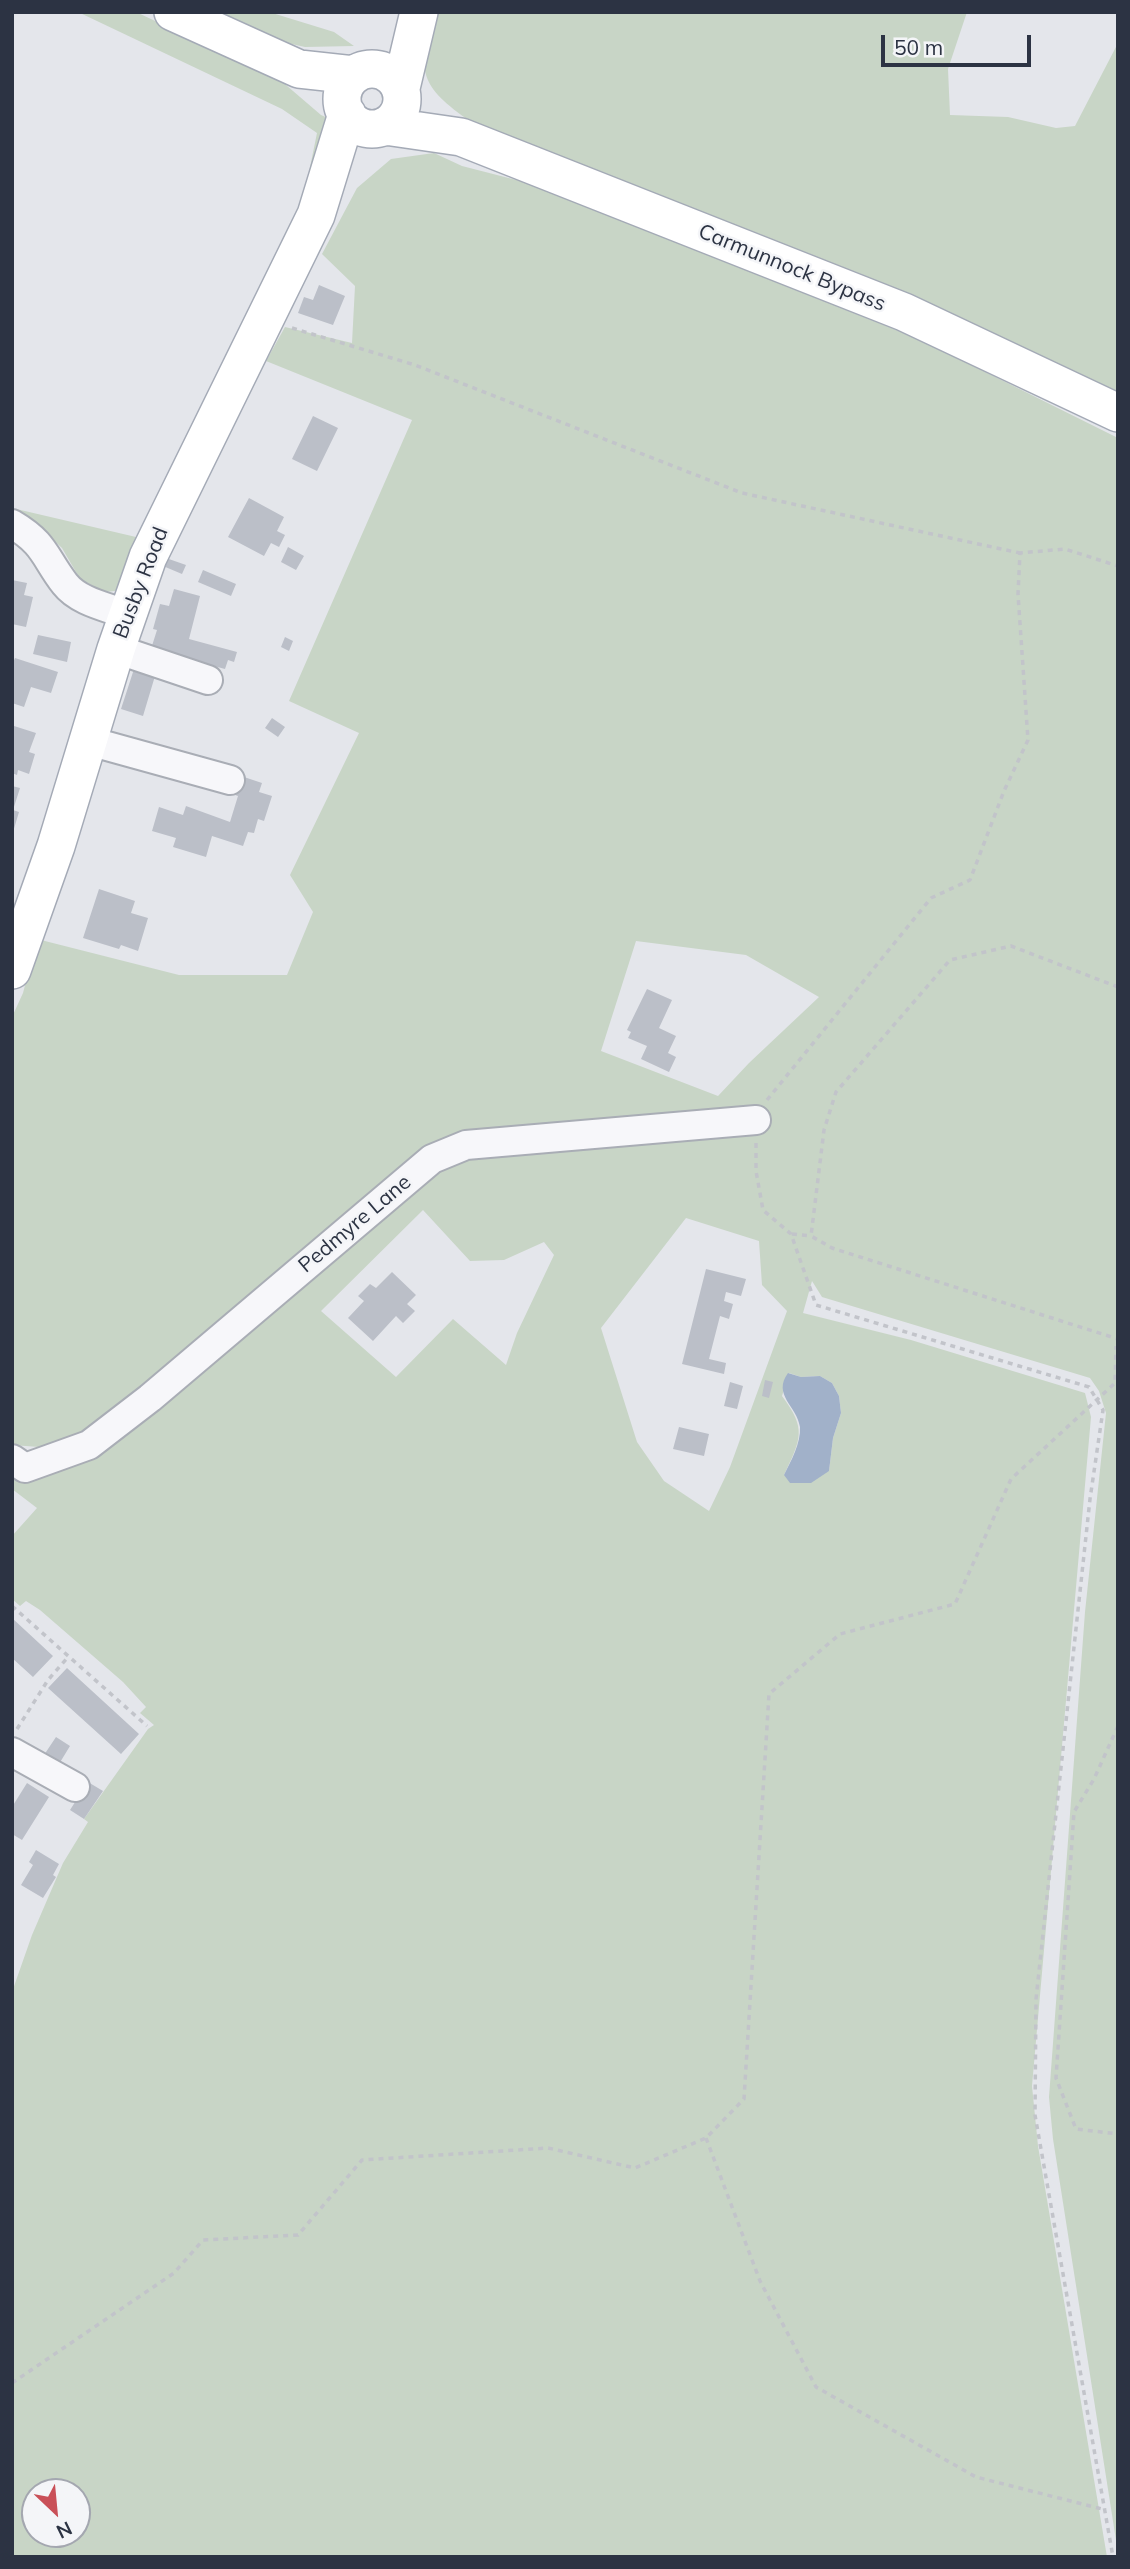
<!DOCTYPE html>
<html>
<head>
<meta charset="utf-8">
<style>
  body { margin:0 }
  #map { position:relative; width:1130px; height:2569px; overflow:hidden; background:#e4e6eb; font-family:Mulish,sans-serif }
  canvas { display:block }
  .frame { position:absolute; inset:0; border:14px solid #2c3343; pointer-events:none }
  .north { position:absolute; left:21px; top:2478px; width:70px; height:70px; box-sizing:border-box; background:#f4f5f8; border:2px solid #a4a7b0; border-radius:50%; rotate:154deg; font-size:19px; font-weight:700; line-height:28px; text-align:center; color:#2c3343 }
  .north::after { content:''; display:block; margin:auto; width:24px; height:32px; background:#c95058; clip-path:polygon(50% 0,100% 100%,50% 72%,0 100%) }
  .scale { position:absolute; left:881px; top:35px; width:150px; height:32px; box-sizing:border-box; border:4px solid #2c3343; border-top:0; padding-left:9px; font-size:21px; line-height:24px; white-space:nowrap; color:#2c3343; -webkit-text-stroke:5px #f4f5f8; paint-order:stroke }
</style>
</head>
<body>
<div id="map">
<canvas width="1130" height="2569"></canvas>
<div class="frame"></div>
<div class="north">N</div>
<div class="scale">50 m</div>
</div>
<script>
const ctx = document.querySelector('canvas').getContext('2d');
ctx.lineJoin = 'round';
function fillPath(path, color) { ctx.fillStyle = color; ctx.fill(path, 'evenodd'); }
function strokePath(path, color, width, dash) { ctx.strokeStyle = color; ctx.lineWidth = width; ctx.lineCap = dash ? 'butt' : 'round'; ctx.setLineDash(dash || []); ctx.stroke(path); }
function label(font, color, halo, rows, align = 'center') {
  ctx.font = font + ' Mulish,sans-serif'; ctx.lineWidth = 5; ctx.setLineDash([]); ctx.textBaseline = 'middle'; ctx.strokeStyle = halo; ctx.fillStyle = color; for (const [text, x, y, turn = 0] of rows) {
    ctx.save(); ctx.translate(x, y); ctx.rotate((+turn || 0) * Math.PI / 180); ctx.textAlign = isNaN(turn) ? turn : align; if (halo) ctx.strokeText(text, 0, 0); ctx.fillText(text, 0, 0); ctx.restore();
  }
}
const green = new Path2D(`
  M 78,12 L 136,12 L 279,79 L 321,115 L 330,119 L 298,226 L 317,133 L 282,109 Z
  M 210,12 L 269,12 L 334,32 L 354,46 L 305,47 L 265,38 Z
  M 436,12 L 967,12 L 948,69 L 950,115 L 1008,117 L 1056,128 L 1075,126 L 1118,43 L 1118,393 L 967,321 L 845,268 L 467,119 C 416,83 418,68 436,12 Z
  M 434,153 L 462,166 L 532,184 L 921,340 L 1118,438 L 1118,2553 L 1053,2139 L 1049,2097 L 1085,1612 L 1106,1413 L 1099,1391 L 1090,1378 L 822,1297 L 812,1281 L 803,1313 L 911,1340 L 1085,1393 L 1091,1417 L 1032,2086 L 1038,2146 L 1107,2557 L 12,2557 L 12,1992 L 32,1935 L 63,1863 L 88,1822 L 84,1819 L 148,1729 L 154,1725 L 140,1713 L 146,1707 L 123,1682 L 40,1610 L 26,1601 L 20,1606 L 12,1599 L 12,1536 L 37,1508 L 12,1489 L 12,1470 L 74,1445 L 53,1448 L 12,1445 L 12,1017 L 23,993 L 37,939 L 179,975 L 287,975 L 313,912 L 290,875 L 359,733 L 289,701 L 412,420 L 266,361 L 285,327 L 352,343 L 355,286 L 322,254 L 357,188 L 391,159 ZM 636,941 L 746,955 L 819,997 L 749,1063 L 718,1096 L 601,1051 ZM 423,1210 L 470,1261 L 504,1260 L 544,1242 L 554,1255 L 517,1333 L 506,1365 L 453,1319 L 396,1377 L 321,1311 ZM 686,1218 L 759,1241 L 762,1285 L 787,1311 L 730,1467 L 709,1511 L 664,1481 L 637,1442 L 601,1328 ZM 789,1373 L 801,1377 L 820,1376 L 832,1383 L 839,1396 L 841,1413 L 833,1438 L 829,1471 L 784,1475 C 801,1439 807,1429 782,1396 ZM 35,2492 L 77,2492 L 77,2534 L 35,2534 Z
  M 12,508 L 136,537 L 120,586 L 115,591 L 105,592 L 80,579 L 62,548 L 36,524 Z`);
const water = new Path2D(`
  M 788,1373 L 801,1377 L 820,1376 L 832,1383 L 839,1396 L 841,1413 L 833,1438 L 829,1471 L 811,1483 L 790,1483 L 784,1475 C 791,1461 801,1443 800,1427 C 797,1406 772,1395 788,1373 Z`);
const building = new Path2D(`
  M 319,285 L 345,296 L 333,325 L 298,313 L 304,297 L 313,300 Z
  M 313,416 L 338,428 L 317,471 L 292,459 Z
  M 249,498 L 284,517 L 277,531 L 285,535 L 279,547 L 271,543 L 264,556 L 228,537 Z
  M 288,547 L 304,556 L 296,570 L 281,562 Z
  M 166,558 L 186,565 L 182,574 L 163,566 Z
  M 203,570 L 236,584 L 231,596 L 198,582 Z
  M 12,580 L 27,583 L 24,595 L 33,597 L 26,627 L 12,624 Z
  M 174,589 L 200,596 L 189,639 L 237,652 L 234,662 L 228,660 L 225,669 L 151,649 L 157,630 L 153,629 L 160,604 L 169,606 Z
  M 38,635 L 71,642 L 67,662 L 33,654 Z
  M 285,637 L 293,641 L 289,651 L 281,647 Z
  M 15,658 L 58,672 L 51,693 L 31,687 L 24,707 L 12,703 L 12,665 Z
  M 134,669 L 155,676 L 143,716 L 121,709 Z
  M 272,718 L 285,727 L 278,737 L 265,728 Z
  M 14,726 L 36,733 L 29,752 L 35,754 L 29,774 L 18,770 L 17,775 L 12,773 Z
  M 238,775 L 262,783 L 259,792 L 272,796 L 264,821 L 258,819 L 254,833 L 248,832 L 243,846 L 212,836 L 206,857 L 173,847 L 176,838 L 152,831 L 159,807 L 183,815 L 186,806 L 230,822 L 238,796 L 232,794 Z
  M 12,786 L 20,788 L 13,810 L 19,812 L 13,832 Z
  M 99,889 L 135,901 L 131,913 L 148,918 L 138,951 L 121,945 L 119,949 L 83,938 Z
  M 647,989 L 672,1000 L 659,1028 L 676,1036 L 668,1053 L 676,1057 L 669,1072 L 641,1059 L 647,1046 L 628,1038 L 631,1032 L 627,1030 Z
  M 706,1269 L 746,1279 L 741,1296 L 726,1292 L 724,1301 L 733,1304 L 729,1319 L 720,1316 L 709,1359 L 726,1363 L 724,1374 L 682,1364 Z
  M 392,1272 L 416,1295 L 407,1304 L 415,1311 L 403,1323 L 396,1316 L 373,1341 L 348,1318 L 364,1301 L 358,1296 L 370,1284 L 376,1288 Z
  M 765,1380 L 773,1382 L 769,1398 L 762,1396 Z
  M 730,1382 L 743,1386 L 737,1409 L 724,1406 Z
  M 679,1427 L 709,1434 L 704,1456 L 673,1449 Z
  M 12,1618 L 53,1656 L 33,1677 L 12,1658 Z
  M 67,1668 L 139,1734 L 121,1754 L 48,1688 Z
  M 56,1737 L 70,1746 L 59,1764 L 44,1755 Z
  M 88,1782 L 103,1791 L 84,1819 L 70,1810 Z
  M 27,1783 L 49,1797 L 22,1840 L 12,1834 L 12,1807 Z
  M 36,1850 L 59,1864 L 53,1875 L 56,1877 L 43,1898 L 21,1885 L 33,1865 L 29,1862 Z`);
const path = new Path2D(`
  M 292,328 L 415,365 L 742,493 L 1020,553
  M 1118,987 L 1011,946 L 950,960 L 836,1092 L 824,1130 L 811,1236 L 832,1248 L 1118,1339
  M 767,1100 L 931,898 L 970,880 L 1004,791 L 1028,740 L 1018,594 L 1020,553 L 1065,549 L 1118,566
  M 756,1143 L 756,1171 L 763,1210 L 791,1234 L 816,1305 L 1089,1387 L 1103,1410 L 1090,1499 L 1036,1999 L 1035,2115 L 1113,2557
  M 792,1234 L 811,1236
  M 12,1606 L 147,1726
  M 1118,1726 L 1094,1779 L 1074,1812 L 1056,2078 L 1076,2129 L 1118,2134
  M 17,1729 L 48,1680 L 69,1656
  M 706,2138 L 760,2281 L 816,2387 L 976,2477 L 1106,2510
  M 12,2383 L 174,2273 L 203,2240 L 298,2235 L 362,2160 L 548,2148 L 635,2168 L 706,2138 L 744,2099 L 769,1694 L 840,1634 L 955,1604 L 1011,1479 L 1115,1383 L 1116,1346`);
const minor = new Path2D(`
  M 12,524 C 46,544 44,557 65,584 C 79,602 108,607 128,615
  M 116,649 L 208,680
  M 89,741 L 230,780
  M 12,1459 L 25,1468 L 89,1445 L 150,1398 L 432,1159 L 466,1145 L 756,1120
  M 12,1752 L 75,1787`);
const major = new Path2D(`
  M 173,12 L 299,69 L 354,75
  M342 99a30 30 0 1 1 60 0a30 30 0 1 1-60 0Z
  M 401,88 L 419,12
  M 385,126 L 461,137 L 904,312 L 1118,413
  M 12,970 L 56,846 L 116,649 L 148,557 L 316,215 L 347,114`);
const streetNames = [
  ["Carmunnock Bypass",792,268,22],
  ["Busby Road",141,583,-69],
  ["Pedmyre Lane",355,1224,-40]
];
fillPath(green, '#c8d5c6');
fillPath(water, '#a1b1c9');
fillPath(building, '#bbbfc8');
strokePath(minor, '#a9adb5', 32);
strokePath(major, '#a4aab6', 40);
strokePath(path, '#c2c4ca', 3.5, [5, 5]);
strokePath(minor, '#f7f7fa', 28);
strokePath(major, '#fff', 37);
label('21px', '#2c3343', '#f4f5f8', streetNames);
</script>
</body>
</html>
